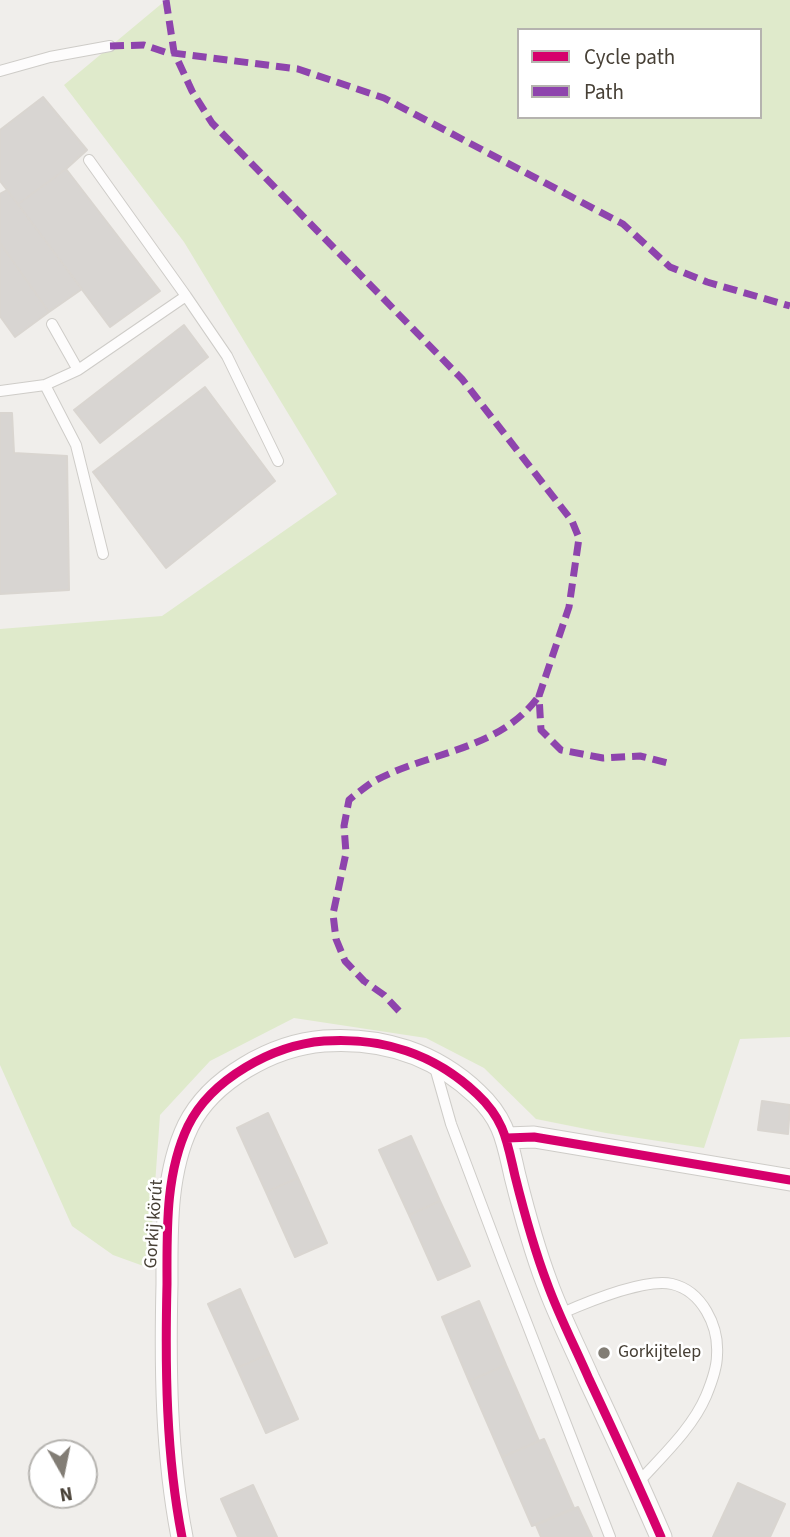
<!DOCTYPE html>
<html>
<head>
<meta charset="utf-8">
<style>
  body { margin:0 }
  #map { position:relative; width:790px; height:1537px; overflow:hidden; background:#f0eeeb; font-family:"Source Sans 3",sans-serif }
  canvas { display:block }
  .legend { position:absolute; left:517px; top:28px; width:245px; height:91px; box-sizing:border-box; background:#fff; border:2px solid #b5b3af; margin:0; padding:9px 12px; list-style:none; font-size:21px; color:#474036 }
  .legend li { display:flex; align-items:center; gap:14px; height:35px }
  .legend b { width:35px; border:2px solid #b5b3af }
  .north { position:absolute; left:28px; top:1439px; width:70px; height:70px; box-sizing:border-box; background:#fff; border:2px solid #b5b3af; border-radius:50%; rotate:171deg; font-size:19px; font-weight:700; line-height:28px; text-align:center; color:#474036 }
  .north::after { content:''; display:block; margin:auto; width:24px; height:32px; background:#827d75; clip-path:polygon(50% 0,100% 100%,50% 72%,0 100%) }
</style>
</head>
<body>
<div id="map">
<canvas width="790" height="1537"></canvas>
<ul class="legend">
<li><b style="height:9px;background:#d6006c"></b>Cycle path</li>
<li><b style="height:9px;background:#8e44ad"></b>Path</li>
</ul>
<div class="north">N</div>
</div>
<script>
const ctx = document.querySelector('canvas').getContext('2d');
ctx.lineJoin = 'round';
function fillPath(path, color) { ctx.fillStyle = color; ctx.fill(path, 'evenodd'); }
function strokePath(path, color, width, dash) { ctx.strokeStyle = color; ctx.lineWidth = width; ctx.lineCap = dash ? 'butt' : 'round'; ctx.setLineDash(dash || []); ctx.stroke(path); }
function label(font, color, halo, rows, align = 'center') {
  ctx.font = font + ' "Source Sans 3",sans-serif'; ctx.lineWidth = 5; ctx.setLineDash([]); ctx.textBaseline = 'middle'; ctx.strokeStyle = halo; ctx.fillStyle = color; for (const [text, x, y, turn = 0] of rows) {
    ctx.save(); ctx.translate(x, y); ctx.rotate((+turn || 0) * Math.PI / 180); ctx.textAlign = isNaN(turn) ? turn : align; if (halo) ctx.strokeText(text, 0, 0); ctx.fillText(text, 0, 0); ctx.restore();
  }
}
const green = new Path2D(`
  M 166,0 L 790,0 L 790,1037 L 740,1039 L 704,1148 L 606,1133 L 536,1119 L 484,1068 L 426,1038 L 294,1018 L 210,1061 L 160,1115 L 149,1268 L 113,1255 L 72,1226 L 0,1065 L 0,629 L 162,616 L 337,494 L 184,242 L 64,85 ZM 519,30 L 760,30 L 760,117 L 519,117 Z`);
const building = new Path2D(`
  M 43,97 L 87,150 L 66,169 L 18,204 L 0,181 L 0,130 Z
  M 66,169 L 160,291 L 110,327 L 18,204 Z
  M 7,190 L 82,289 L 49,312 L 0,243 L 0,194 Z
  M 0,243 L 49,312 L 15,337 L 0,316 Z
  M 184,325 L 208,357 L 100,443 L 74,410 Z
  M 205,387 L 275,481 L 166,568 L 93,472 Z
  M 0,413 L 12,413 L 14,453 L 67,456 L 69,590 L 0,594 Z
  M 762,1101 L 790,1105 L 788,1134 L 758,1130 Z
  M 268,1113 L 298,1178 L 266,1192 L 237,1128 Z
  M 411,1136 L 440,1201 L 409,1215 L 379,1150 Z
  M 298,1178 L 327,1243 L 295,1257 L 266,1192 Z
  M 440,1201 L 470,1266 L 438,1280 L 409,1215 Z
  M 240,1289 L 269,1354 L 237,1368 L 208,1304 Z
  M 479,1301 L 506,1365 L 469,1381 L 442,1317 Z
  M 269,1354 L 298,1419 L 266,1433 L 237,1368 Z
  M 506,1365 L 539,1441 L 502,1457 L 469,1381 Z
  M 544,1439 L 574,1508 L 532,1526 L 502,1457 Z
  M 738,1483 L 785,1504 L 770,1537 L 713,1537 Z
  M 253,1485 L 277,1537 L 238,1537 L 221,1499 Z
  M 578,1507 L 592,1537 L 541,1537 L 536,1525 Z`);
const lane = new Path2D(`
  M 0,71 L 50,57 L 110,46
  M 186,296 L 227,356 L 278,461
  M 52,324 L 78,370
  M 45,385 L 78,370 L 186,296 L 89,160
  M 0,391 L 45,385 L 76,445 L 103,554
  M 434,1064 L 451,1124 L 503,1262 L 610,1537
  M 560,1314 C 585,1303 645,1278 672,1284 C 702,1291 719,1326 717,1355 C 717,1367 711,1384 706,1396 C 692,1429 661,1457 637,1484`);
const street = new Path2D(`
  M 507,1138 L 534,1137 L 790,1180
  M 182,1537 C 166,1455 165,1368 167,1284 C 167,1232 165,1174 188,1126 C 211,1079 273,1045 324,1041 C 382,1037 435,1054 477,1094 C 505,1120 507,1142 515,1176 C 524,1212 534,1249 547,1283 C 559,1316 575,1347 589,1379 C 614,1432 638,1484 661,1537`);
const quiet = new Path2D(`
  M 166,0 L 174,52 L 192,91 L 212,123 L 462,379 L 572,521 L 579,538 L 569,607 L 539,696 L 541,730 L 561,750 L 603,758 L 640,756 L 668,763
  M 110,46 L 144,45 L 165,52 L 298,69 L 384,98 L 623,224 L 670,267 L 707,282 L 790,306
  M 399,1011 L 384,995 L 364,981 L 345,961 L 336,939 L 333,914 L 346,853 L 344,826 L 349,800 C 356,794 364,788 371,783 C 427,751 498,752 539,696`);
const cycleway = new Path2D(`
  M 507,1138 L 534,1137 L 790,1180
  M 182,1537 C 166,1455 165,1368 167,1284 C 167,1232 165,1174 188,1126 C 211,1079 273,1045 324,1041 C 382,1037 435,1054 477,1094 C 505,1120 507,1142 515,1176 C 524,1212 534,1249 547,1283 C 559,1316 575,1347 589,1379 C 614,1432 638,1484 661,1537`);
const markers = [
  [604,1353,7,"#827d75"]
];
const streetNames = [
  ["Gorkij körút",155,1224,-86]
];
const poiNames = [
  ["Gorkijtelep",618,1353]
];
fillPath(green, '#dfeacb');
fillPath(building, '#d8d5d2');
strokePath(building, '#d9d5d0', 2);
strokePath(lane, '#ceccc8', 12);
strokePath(street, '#ceccc8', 23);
strokePath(lane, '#fdfcfc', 10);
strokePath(street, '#fdfcfc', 21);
strokePath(quiet, '#8e44ad', 7, [14, 7]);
strokePath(cycleway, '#d6006c', 9);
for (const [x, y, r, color] of markers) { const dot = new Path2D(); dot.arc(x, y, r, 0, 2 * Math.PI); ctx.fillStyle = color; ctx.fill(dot); strokePath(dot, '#fff', 2.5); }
label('18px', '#474036', '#fff', streetNames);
label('18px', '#474036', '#fff', poiNames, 'left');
</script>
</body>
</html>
